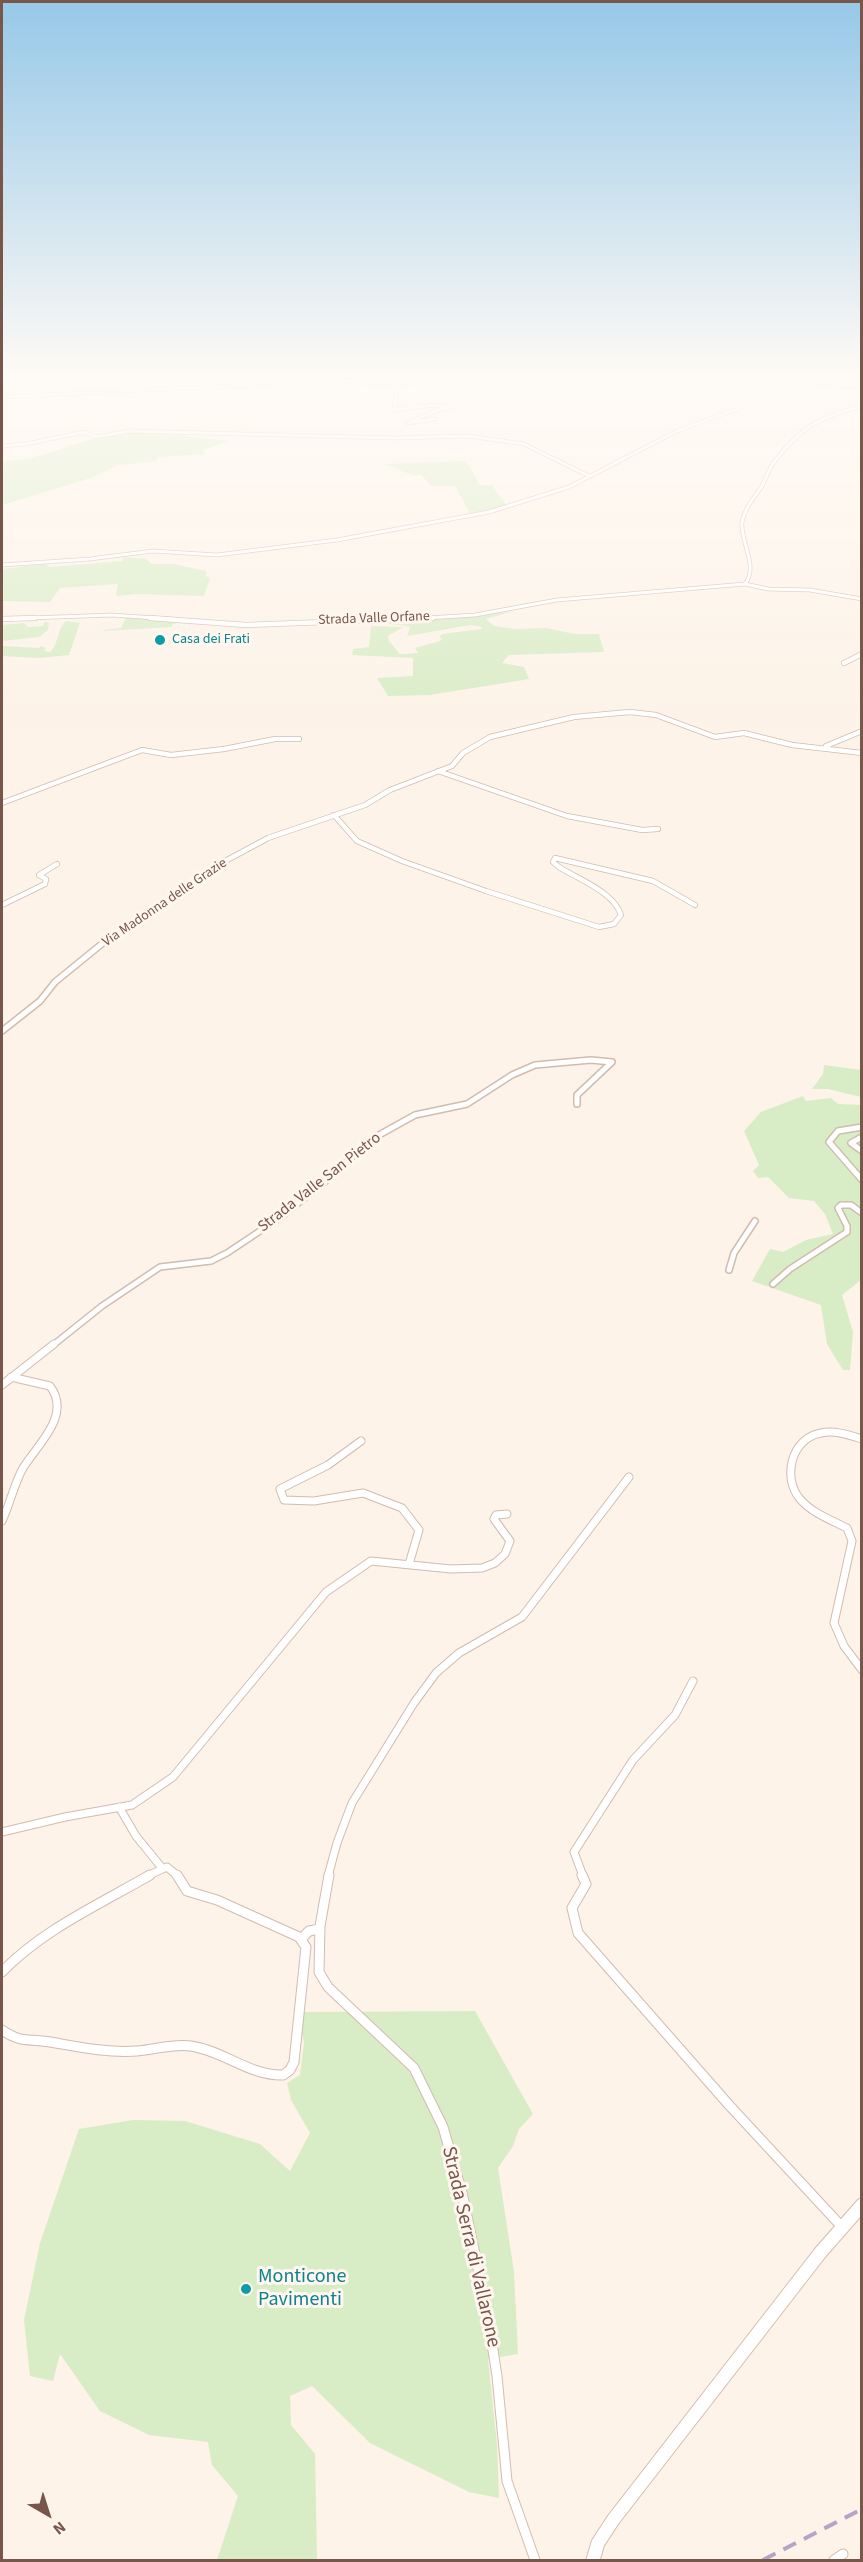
<!DOCTYPE html>
<html>
<head>
<meta charset="utf-8">
<style>
  body { margin:0 }
  #map { position:relative; width:863px; height:2562px; overflow:hidden; background:#fdf3e8; font-family:"Source Sans 3",sans-serif }
  canvas { display:block }
  .frame { position:absolute; inset:0; border:3px solid #78564a; pointer-events:none }
  .north { position:absolute; left:18px; top:2484px; width:60px; height:60px; -webkit-text-stroke:4px #fff7ef; paint-order:stroke; rotate:141deg; font-size:16px; font-weight:700; line-height:24px; text-align:center; color:#78564a }
  .north::after { content:''; display:block; margin:auto; width:21px; height:27px; background:#78564a; clip-path:polygon(50% 0,100% 100%,50% 72%,0 100%) }
</style>
</head>
<body>
<div id="map">
<canvas width="863" height="2562"></canvas>
<div class="frame"></div>
<div class="north">N</div>
</div>
<script>
const ctx = document.querySelector('canvas').getContext('2d');
ctx.lineJoin = 'round';
function fillPath(path, color) { ctx.fillStyle = color; ctx.fill(path, 'evenodd'); }
function strokePath(path, color, width, dash) { ctx.strokeStyle = color; ctx.lineWidth = width; ctx.lineCap = dash ? 'butt' : 'round'; ctx.setLineDash(dash || []); ctx.stroke(path); }
function label(font, color, halo, rows, align = 'center') {
  ctx.font = font + ' "Source Sans 3",sans-serif'; ctx.lineWidth = 6; ctx.setLineDash([]); ctx.textBaseline = 'middle'; ctx.strokeStyle = halo; ctx.fillStyle = color; for (const [text, x, y, turn = 0] of rows) {
    ctx.save(); ctx.translate(x, y); ctx.rotate((+turn || 0) * Math.PI / 180); ctx.textAlign = isNaN(turn) ? turn : align; if (halo) ctx.strokeText(text, 0, 0); ctx.fillText(text, 0, 0); ctx.restore();
  }
}
const green = new Path2D(`
  M 183,430 L 186,436 L 229,441 L 203,450 L 205,454 L 158,457 L 157,461 L 118,465 L 91,478 L 2,505 L 2,461 C 38,461 66,445 100,437 C 127,430 155,432 183,430 Z
  M 466,461 L 480,485 L 492,485 L 507,506 L 471,515 L 455,486 L 431,486 L 421,475 L 412,475 L 385,464 Z
  M 124,557 L 146,559 L 152,564 L 173,564 L 206,571 L 206,576 L 210,578 L 204,596 L 136,594 L 116,596 L 118,584 L 60,588 L 50,602 L 2,601 L 2,569 L 44,564 L 50,567 L 122,561 Z
  M 514,611 L 486,619 L 494,626 L 515,629 L 546,628 L 575,634 L 599,634 L 604,652 L 509,655 L 502,663 L 524,667 L 529,679 L 430,695 L 388,696 L 377,678 L 413,676 L 413,658 L 352,655 L 353,649 L 369,647 L 371,626 L 403,627 L 388,636 L 389,641 L 400,654 L 418,653 L 415,648 L 440,641 L 442,639 L 439,637 L 442,634 L 481,629 L 482,627 L 471,625 L 407,636 L 410,628 L 408,626 L 377,623 L 481,616 Z
  M 125,616 L 215,624 L 178,623 L 173,624 L 172,627 L 105,631 L 103,630 L 121,628 L 126,617 L 78,618 Z
  M 45,621 L 49,623 L 48,630 L 39,637 L 2,641 L 2,625 L 24,623 L 28,627 L 43,626 Z
  M 66,621 L 80,623 L 69,655 L 39,658 L 2,656 L 2,646 L 39,648 L 41,646 L 46,648 L 44,651 L 50,652 C 59,644 57,628 66,621 Z
  M 824,1065 L 861,1070 L 861,1097 L 828,1089 L 812,1089 L 823,1074 Z
  M 803,1096 L 806,1101 L 831,1098 L 838,1104 L 861,1105 L 861,1280 L 842,1295 L 853,1332 L 850,1370 L 843,1370 L 827,1344 L 821,1305 L 752,1281 L 770,1249 L 783,1252 L 806,1240 L 833,1234 L 825,1214 L 814,1201 L 789,1198 L 768,1177 L 758,1178 L 753,1171 L 759,1165 L 744,1131 L 761,1112 Z
  M 475,2011 L 533,2114 L 519,2129 L 513,2146 L 498,2168 L 514,2272 L 518,2354 L 488,2359 L 497,2445 L 499,2498 L 469,2492 L 370,2443 L 312,2386 L 290,2396 L 291,2425 L 315,2454 L 317,2560 L 217,2560 L 238,2496 L 212,2465 L 208,2442 L 149,2435 L 100,2411 L 60,2354 L 53,2381 L 30,2376 L 24,2320 L 40,2243 L 79,2129 L 133,2120 L 185,2121 L 260,2144 L 290,2171 L 310,2133 L 291,2100 L 287,2083 L 300,2075 L 304,2043 L 301,2028 L 303,2012 Z`);
const streetFar4 = new Path2D(`
  M 396,383 L 395,410 L 434,405 L 451,407 L 437,410 L 408,423 L 435,419
  M 2,397 L 248,385 L 296,379 L 379,383 L 510,380 L 549,374
  M 2,446 L 26,444 L 84,432 L 96,437 L 129,431 L 395,438 L 468,436 L 524,444 L 589,476
  M 2,565 L 90,559 L 153,551 L 217,555 L 337,540 L 489,512 L 569,487 L 677,431 L 789,390 L 818,383 L 862,386
  M 745,584 C 759,566 740,542 742,522 C 745,507 754,498 762,486 C 766,478 769,468 775,461 C 801,426 821,417 862,406
  M 2,619 L 112,615 L 170,619
  M 410,619 L 475,615 L 557,600 L 745,584 L 768,589 L 810,590 L 862,599`);
const streetFar3 = new Path2D(`
  M 150,618 L 246,625 L 433,618
  M 2,619 L 35,618
  M 844,663 L 862,654
  M 826,746 L 862,731
  M 438,771 L 567,816 L 642,830 L 658,829
  M 2,803 L 142,750 L 171,755 L 224,749 L 275,739 L 299,739
  M 334,815 L 357,841 L 402,861 L 486,891 L 599,927 L 614,924 L 621,915 C 614,892 578,879 559,867 L 553,862 L 555,858 L 653,881 L 695,905
  M 2,905 L 45,884 L 46,879 L 39,875 L 57,864
  M 112,936 L 182,894 L 216,866 L 268,838 L 365,805 L 390,790 L 452,766 L 463,753 L 490,737 L 574,717 L 630,712 L 656,715 L 715,737 L 744,733 L 792,745 L 862,753`);
const streetFar2 = new Path2D(`
  M 2,1031 L 40,1001 L 55,982 L 114,934
  M 862,1127 L 838,1131 L 829,1142 L 862,1180
  M 862,1137 L 851,1143 L 862,1151
  M 729,1270 L 734,1253 L 755,1221
  M 773,1284 L 790,1269 L 847,1232 L 847,1226 L 838,1208 L 841,1205 L 851,1205 L 862,1213
  M 52,1346 L 102,1306 L 160,1267 L 211,1261 L 227,1253 L 278,1219 L 327,1180 L 370,1140 L 415,1115 L 467,1104 L 512,1075 L 535,1065 L 591,1060 L 612,1062 L 577,1095 L 577,1104`);
const streetFar1 = new Path2D(`
  M 2,1385 L 54,1344
  M 862,1439 C 849,1435 835,1430 821,1433 C 791,1438 782,1478 800,1499 C 812,1513 831,1520 847,1528 L 852,1541 L 834,1623 L 844,1646 L 862,1670
  M 361,1441 L 328,1465 L 280,1489 L 284,1500 L 314,1501 L 363,1493 L 402,1508 L 419,1530 L 409,1564
  M 2,1521 C 10,1504 14,1484 23,1468 C 38,1444 72,1415 50,1386 L 11,1377
  M 119,1807 L 136,1836 L 162,1868
  M 2,1832 L 65,1817 L 132,1805 L 173,1777 L 326,1592 L 371,1561 L 451,1569 L 482,1568 L 495,1563 L 505,1554 L 510,1541 L 494,1519 L 496,1515 L 507,1514
  M 147,1876 L 167,1867 L 178,1876
  M 328,1876 L 337,1843 L 352,1803 L 414,1703 L 436,1673 L 459,1653 L 522,1617 L 629,1477
  M 583,1876 L 574,1852 L 633,1760 L 675,1715 L 693,1681`);
const street = new Path2D(`
  M 329,1875 L 320,1926 L 319,1972 L 328,1987 L 414,2068 L 443,2127 L 462,2193 L 487,2311 L 497,2376 L 507,2481 L 535,2560
  M 582,1875 L 586,1884 L 572,1908 L 578,1933 L 729,2105 L 842,2227
  M 301,1939 L 309,1931 L 320,1929
  M 2,1972 C 42,1930 100,1904 150,1875
  M 2,2030 C 22,2044 29,2038 50,2042 C 79,2047 107,2053 137,2051 C 155,2050 173,2043 191,2046 C 224,2051 250,2076 283,2075 L 290,2070 L 294,2062 L 306,1947 L 299,1937 L 217,1900 L 187,1891 L 177,1875
  M 834,2560 L 843,2554`);
const secondary = new Path2D(`
  M 593,2560 L 598,2543 L 613,2520 L 820,2253 L 862,2205`);
const rail = new Path2D(`
  M 763,2560 L 862,2509`);
const markers = [
  [160,640,6,"#0f9aa8"],
  [246,2289,6,"#0f9aa8"]
];
const farStreetnames = [
  ["Strada Valle Orfane",374,619,-2],
  ["Via Madonna delle Grazie",165,903,-34]
];
const farCulturenames = [
  ["Casa dei Frati",172,640]
];
const streetNames = [
  ["Strada Valle San Pietro",320,1183,-38]
];
const nearStreetnames = [
  ["Strada Serra di Vallarone",470,2247,77]
];
const nearCulturenames = [
  ["Monticone",258,2278],
  ["Pavimenti",258,2301]
];
fillPath(green, '#d8ecc5');
strokePath(streetFar4, '#d2bbaf', 4.5);
strokePath(streetFar3, '#d2bbaf', 6);
strokePath(streetFar2, '#d2bbaf', 8);
strokePath(streetFar1, '#d2bbaf', 9);
strokePath(street, '#d2bbaf', 11);
strokePath(secondary, '#d5bbac', 15);
strokePath(streetFar4, '#fff', 3);
strokePath(streetFar3, '#fff', 4.5);
strokePath(streetFar2, '#fff', 5);
strokePath(streetFar1, '#fff', 7);
strokePath(street, '#fff', 9);
strokePath(secondary, '#fff', 13);
strokePath(rail, '#b4a5c8', 4, [14, 9]);
const sky = ctx.createLinearGradient(0, 0, 0, 733);
sky.addColorStop(0, '#96c8e8');
sky.addColorStop(0.51, '#fefaf5');
sky.addColorStop(1, '#fefaf500');
ctx.fillStyle = sky;
ctx.fillRect(0, 0, 863, 733);
for (const [x, y, r, color] of markers) { const dot = new Path2D(); dot.arc(x, y, r, 0, 2 * Math.PI); ctx.fillStyle = color; ctx.fill(dot); strokePath(dot, '#fff7ef', 2); }
label('14px', '#78564a', '#fff7ef', farStreetnames);
label('14px', '#0d838f', '#fff7ef', farCulturenames, 'left');
label('16px', '#78564a', '#fff7ef', streetNames);
label('20px', '#78564a', '#fff7ef', nearStreetnames);
label('20px', '#0d838f', '#fff7ef', nearCulturenames, 'left');
</script>
</body>
</html>
